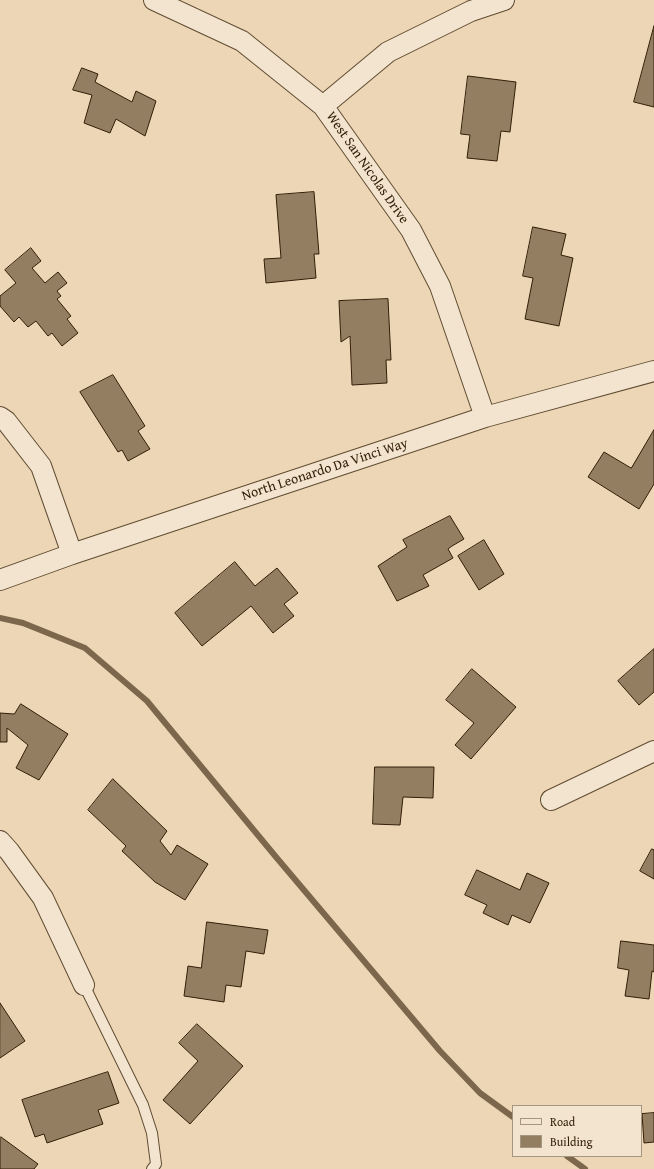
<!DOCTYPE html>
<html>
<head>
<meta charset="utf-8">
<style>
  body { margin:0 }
  #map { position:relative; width:654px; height:1169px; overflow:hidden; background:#ecd6b5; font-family:"Gentium Book Plus",serif }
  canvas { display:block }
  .legend { position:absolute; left:512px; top:1105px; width:130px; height:52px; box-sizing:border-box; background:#f3e4cf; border:1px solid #a6957f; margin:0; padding:5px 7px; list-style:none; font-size:12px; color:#321e07 }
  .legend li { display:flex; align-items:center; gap:8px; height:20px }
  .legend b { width:20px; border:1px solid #a6957f }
</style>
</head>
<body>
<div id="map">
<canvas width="654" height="1169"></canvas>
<ul class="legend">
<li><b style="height:5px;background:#f3e4cf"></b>Road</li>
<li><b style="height:11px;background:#937e61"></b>Building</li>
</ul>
</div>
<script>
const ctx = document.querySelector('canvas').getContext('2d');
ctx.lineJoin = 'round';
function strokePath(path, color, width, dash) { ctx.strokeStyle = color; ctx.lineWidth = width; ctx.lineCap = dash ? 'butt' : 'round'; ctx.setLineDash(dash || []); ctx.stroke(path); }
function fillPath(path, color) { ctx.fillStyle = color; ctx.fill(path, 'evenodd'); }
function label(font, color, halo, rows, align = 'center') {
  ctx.font = font + ' "Gentium Book Plus",serif'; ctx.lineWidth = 3; ctx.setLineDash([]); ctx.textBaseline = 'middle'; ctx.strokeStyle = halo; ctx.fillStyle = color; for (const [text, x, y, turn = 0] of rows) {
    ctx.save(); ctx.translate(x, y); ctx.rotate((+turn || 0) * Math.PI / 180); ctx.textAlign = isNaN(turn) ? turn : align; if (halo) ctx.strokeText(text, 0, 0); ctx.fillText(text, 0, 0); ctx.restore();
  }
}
const stream = new Path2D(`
  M 0,618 L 23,623 L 85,648 L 147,701 L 276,857 L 440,1051 L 480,1093 L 513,1117
  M 567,1156 L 585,1169`);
const building = new Path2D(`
  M 654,26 L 654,107 L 634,102 Z
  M 82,68 L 98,74 L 95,82 L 132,102 L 136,91 L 156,101 L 145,136 L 116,119 L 110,133 L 84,123 L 92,95 L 73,90 Z
  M 468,76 L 516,82 L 510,132 L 501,131 L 497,161 L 467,158 L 470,135 L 461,134 Z
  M 314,192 L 319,254 L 314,254 L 316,278 L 266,283 L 264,259 L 281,258 L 276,195 Z
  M 533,227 L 566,234 L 561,255 L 573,258 L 559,326 L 525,319 L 533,278 L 523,276 Z
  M 31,248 L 41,261 L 32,268 L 45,283 L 58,272 L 67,283 L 57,291 L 61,296 L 57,299 L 71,316 L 67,319 L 78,333 L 62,346 L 52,333 L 48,336 L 36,321 L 28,327 L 19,317 L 14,322 L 0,306 L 0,296 L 16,283 L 5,270 Z
  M 388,299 L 391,360 L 386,360 L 387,383 L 352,385 L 350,336 L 341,342 L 339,301 Z
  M 113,375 L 145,426 L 138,431 L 150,449 L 128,461 L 122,450 L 118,452 L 80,392 Z
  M 654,430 L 654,484 L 639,509 L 588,477 L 604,452 L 631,468 Z
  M 450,516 L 464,539 L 452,546 L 448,549 L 453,558 L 423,575 L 429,586 L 397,601 L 378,566 L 407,547 L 403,540 Z
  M 484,540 L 504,574 L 479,590 L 458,556 Z
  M 235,562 L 255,586 L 277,568 L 298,593 L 284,604 L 294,616 L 273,633 L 251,606 L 202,646 L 175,613 Z
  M 654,649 L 654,692 L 639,705 L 618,681 Z
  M 472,669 L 516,707 L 471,759 L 455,745 L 474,723 L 446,700 Z
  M 21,704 L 68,734 L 39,780 L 16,768 L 28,745 L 7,728 L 7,742 L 0,742 L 0,713 L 14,714 Z
  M 375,767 L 434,767 L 433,798 L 403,797 L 400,825 L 373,824 Z
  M 113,779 L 167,831 L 160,841 L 171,855 L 177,845 L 208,864 L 185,900 L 155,882 L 122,851 L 126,846 L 88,810 Z
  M 652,849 L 654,850 L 654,879 L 640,871 Z
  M 477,870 L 520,890 L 527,873 L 549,883 L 530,923 L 512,915 L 508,925 L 483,913 L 487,905 L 465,895 Z
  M 207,922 L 268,930 L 264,954 L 246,951 L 241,987 L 226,985 L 224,1002 L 184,996 L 188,966 L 201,968 Z
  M 621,941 L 654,945 L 654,972 L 652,971 L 649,999 L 625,996 L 629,970 L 618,968 Z
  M 0,1003 L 25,1041 L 0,1058 Z
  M 197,1024 L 243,1066 L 190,1124 L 163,1100 L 198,1061 L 179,1043 Z
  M 108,1072 L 119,1103 L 98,1110 L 103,1124 L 47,1143 L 44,1134 L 35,1137 L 22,1100 Z
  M 654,1113 L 654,1142 L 644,1143 L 642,1114 Z
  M 1,1137 L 38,1164 L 34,1169 L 0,1169 L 0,1138 Z`);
const service = new Path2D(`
  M 84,985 L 143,1105 L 152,1133 L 156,1164 L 152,1169`);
const minor = new Path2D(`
  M 154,0 L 242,41 L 323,106 L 411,230 L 440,286 L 485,417
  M 323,106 L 388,52 L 471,11 L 504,0
  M 0,417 L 6,421 L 41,466 L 72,554
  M 0,580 L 72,554 L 485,417 L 654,371
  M 551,800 L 654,751
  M 0,841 L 9,851 L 43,898 L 84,985`);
const streetNames = [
  ["West San Nicolas Drive",367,168,55],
  ["North Leonardo Da Vinci Way",325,470,-18]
];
strokePath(stream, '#7c674c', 6);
fillPath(building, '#937e61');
strokePath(building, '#321e07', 1);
strokePath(service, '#604c32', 12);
strokePath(minor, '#604c32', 22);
strokePath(service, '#f3e4cf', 10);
strokePath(minor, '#f3e4cf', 20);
label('14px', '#321e07', '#f3e4cf', streetNames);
</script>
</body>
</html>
